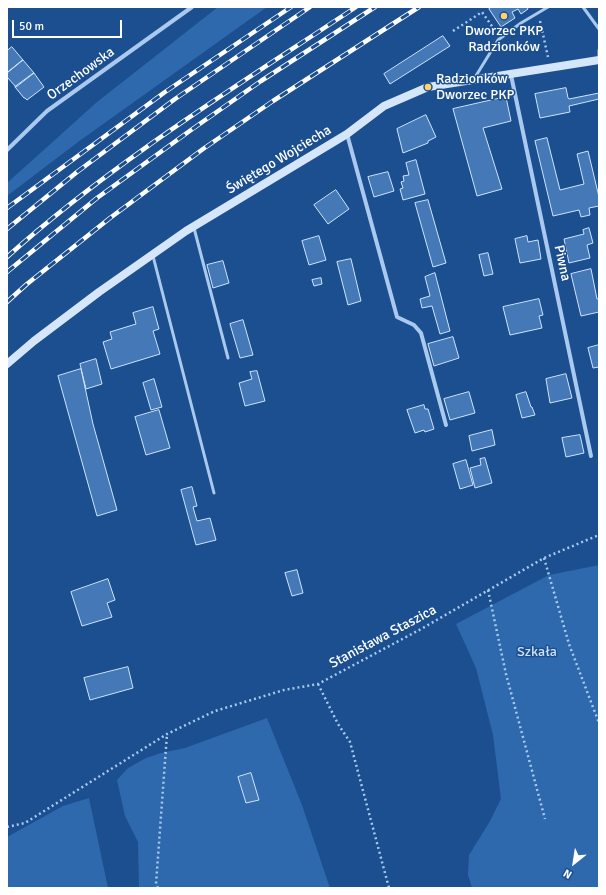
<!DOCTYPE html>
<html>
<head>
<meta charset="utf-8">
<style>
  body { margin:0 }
  #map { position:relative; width:606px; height:895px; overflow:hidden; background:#1b4f8f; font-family:Signika,sans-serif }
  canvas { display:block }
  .frame { position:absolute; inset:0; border:8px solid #fff; pointer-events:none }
  .north { position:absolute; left:554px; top:843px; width:40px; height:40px; -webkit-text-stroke:3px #1b4f8f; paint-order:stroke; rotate:210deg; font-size:11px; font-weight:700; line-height:16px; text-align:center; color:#fff }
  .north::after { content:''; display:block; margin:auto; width:14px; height:18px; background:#fff; clip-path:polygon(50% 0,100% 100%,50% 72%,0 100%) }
  .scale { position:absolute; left:12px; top:20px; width:110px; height:18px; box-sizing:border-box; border:2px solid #fff; border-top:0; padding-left:5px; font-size:12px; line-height:14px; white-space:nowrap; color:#fff; -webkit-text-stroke:3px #1b4f8f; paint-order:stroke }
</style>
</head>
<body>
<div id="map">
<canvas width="606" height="895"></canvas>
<div class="frame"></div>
<div class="north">N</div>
<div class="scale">50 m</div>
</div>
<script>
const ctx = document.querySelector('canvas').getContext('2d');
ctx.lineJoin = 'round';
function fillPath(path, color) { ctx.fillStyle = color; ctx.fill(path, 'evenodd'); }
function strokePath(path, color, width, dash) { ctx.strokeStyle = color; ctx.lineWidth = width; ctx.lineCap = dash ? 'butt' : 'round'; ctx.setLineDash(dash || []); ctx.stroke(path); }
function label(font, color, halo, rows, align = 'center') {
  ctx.font = font + ' Signika,sans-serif'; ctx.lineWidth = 3; ctx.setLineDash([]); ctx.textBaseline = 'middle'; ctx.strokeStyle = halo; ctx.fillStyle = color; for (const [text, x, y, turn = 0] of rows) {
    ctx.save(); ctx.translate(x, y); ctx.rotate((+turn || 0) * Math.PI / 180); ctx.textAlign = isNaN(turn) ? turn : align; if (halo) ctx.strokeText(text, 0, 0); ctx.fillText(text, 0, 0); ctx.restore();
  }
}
const green = new Path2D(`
  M 218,7 L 267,7 L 78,142 L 7,196 L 7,183 L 97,102 Z
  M 599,565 L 599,888 L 472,888 L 468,875 L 469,855 L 490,821 L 501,799 L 493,735 L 476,668 L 456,624 L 549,575 Z
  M 267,718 L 302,805 L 330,888 L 139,888 L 138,842 L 125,816 L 117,780 L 128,768 L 146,758 L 161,753 L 185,748 Z
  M 89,798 L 108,888 L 7,888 L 7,837 L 63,806 Z`);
const building = new Path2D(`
  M 492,7 L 527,7 L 528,9 L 521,14 L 518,9 L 512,12 L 515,18 L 501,27 L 489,9 Z
  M 443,36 L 450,46 L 390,84 L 384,74 Z
  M 12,47 L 23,60 L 7,73 L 7,51 Z
  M 23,60 L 34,73 L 16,87 L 7,77 L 7,73 Z
  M 34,73 L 44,87 L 27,100 L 25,98 L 24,98 L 15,87 Z
  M 566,88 L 568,98 L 569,99 L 599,93 L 599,99 L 569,106 L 570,112 L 540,118 L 535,94 Z
  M 506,97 L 511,121 L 483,128 L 502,189 L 477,196 L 453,109 Z
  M 426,115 L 436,137 L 428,141 L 428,143 L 403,153 L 397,129 Z
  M 547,138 L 560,190 L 584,184 L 577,154 L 588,151 L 599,197 L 599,206 L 589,208 L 590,215 L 581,217 L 579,210 L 553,216 L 535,141 Z
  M 416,160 L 425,194 L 403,200 L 400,189 L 403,188 L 401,182 L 404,181 L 403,176 L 409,175 L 406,163 Z
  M 388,172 L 394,191 L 374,197 L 368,177 Z
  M 336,190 L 349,209 L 328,224 L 314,205 Z
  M 428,200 L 446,263 L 433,267 L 415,203 Z
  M 589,228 L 593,243 L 587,245 L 590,258 L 569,263 L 564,239 L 584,234 L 583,230 Z
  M 319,236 L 326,260 L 309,265 L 302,241 Z
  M 527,236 L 528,242 L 538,240 L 541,259 L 520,263 L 515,239 Z
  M 488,253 L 493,274 L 484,276 L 479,255 Z
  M 351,259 L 361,301 L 348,305 L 337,262 Z
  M 223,261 L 229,283 L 213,288 L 207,265 Z
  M 591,269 L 597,299 L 599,299 L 599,312 L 581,316 L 571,274 Z
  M 435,273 L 450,331 L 440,334 L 432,306 L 422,308 L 420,299 L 430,296 L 425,277 Z
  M 321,278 L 322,284 L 314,286 L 312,280 Z
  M 539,299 L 543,315 L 539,316 L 542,328 L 510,335 L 503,307 Z
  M 153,307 L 159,329 L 153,331 L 160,354 L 111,369 L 103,342 L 112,339 L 110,332 L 136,324 L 133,313 Z
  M 243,320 L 253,355 L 240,358 L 230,324 Z
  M 453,337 L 459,358 L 434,366 L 428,344 Z
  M 599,345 L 599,367 L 593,368 L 588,348 Z
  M 96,359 L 102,384 L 86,389 L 80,364 Z
  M 81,369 L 93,424 L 117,510 L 97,516 L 58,376 Z
  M 257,371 L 265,401 L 245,406 L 239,383 L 252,379 L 250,372 Z
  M 566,374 L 572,398 L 550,403 L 546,379 Z
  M 154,379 L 162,407 L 151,410 L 143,383 Z
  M 469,392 L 475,413 L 450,420 L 444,399 Z
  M 526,392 L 531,407 L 532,407 L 535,415 L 522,418 L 516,395 Z
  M 424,405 L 425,409 L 428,409 L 434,429 L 425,432 L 424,430 L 415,433 L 407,410 Z
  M 159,410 L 170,448 L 146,455 L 135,417 Z
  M 492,430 L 495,445 L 472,451 L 469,436 Z
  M 580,435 L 584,453 L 566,457 L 562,438 Z
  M 485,458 L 492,483 L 475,488 L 470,468 L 481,465 L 480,459 Z
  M 466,460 L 473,485 L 460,489 L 453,464 Z
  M 192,487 L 197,506 L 193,507 L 197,521 L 210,518 L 216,540 L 196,545 L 181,490 Z
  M 297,570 L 303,593 L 292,596 L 285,573 Z
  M 108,579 L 115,600 L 107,603 L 112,617 L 82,626 L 71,592 Z
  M 128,667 L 133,688 L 90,700 L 84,678 Z
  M 251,773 L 259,800 L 246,803 L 238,777 Z`);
const path = new Path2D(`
  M 540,21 L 548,57
  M 453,31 L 482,12 L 496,32
  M 544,558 L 569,644 L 599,723
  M 488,590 L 506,674 L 545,819
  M 318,684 L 338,724 L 350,742 L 389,888
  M 7,827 L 25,823 L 167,734 L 215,711 L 284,690 L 318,684 L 423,628 L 544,558 L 599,535
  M 158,888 L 156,884 L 167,734`);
const lane = new Path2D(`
  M 583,7 L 599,29
  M 599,60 L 599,50
  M 474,79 L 498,40 L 521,23 L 548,7
  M 194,228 L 228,358
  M 153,256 L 214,493`);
const street = new Path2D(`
  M 511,75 L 591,456
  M 347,134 L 397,317 L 414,325 L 421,333 L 446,425
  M 7,150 L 47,111 L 192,7`);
const secondary = new Path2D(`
  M 7,364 L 34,341 L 99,292 L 186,231 L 347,134 L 384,106 L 428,87 L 599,60`);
const rail = new Path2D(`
  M 7,208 L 165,92 L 291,7
  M 7,229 L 77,172 L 175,99 L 310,7
  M 7,257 C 113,162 237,86 356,7
  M 7,272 L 97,198 L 191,130 L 261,81 L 375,7
  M 7,302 L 27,284 L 110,218 L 203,149 L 273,101 L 419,7`);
const markers = [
  [504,16,4,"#ffd166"],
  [428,87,4,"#ffd166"]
];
const poiNames = [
  ["Dworzec PKP",504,31],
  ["Radzionków",504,47],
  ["Radzionków",436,79,"left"],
  ["Dworzec PKP",436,95,"left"]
];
const streetNames = [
  ["Orzechowska",81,74,-36],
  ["Świętego Wojciecha",279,160,-31],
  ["Piwna",562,263,78],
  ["Stanisława Staszica",383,637,-28]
];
const parkNames = [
  ["Szkała",537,652]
];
fillPath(green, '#2e69ad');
fillPath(building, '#4478b7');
strokePath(building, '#cfe3fa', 1);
strokePath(path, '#a9c9ee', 2.5, [2, 3]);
strokePath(lane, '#a9c9ee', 3);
strokePath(street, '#a9c9ee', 4);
strokePath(secondary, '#d6e6fa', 8);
strokePath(rail, '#fff', 4.5);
strokePath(rail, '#1b4f8f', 3, [9]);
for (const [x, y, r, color] of markers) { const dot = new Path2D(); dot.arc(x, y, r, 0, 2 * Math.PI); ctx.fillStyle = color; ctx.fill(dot); strokePath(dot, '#1b4f8f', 1.5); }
label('14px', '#fff', '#1b4f8f', poiNames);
label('14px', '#fff', '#1b4f8f', streetNames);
label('14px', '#cfe3fa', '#1b4f8f', parkNames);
</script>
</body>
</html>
